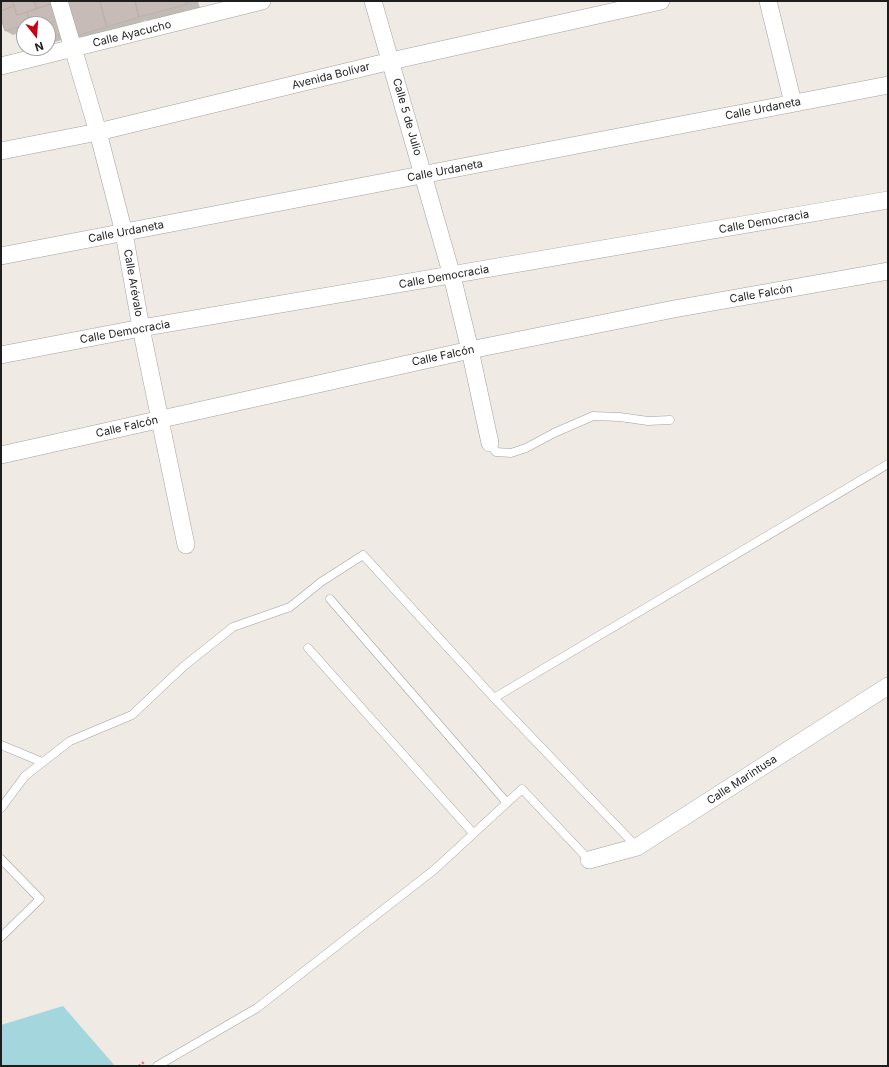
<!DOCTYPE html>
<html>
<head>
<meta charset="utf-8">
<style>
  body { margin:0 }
  #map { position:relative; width:889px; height:1067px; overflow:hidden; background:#efeae3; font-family:Inter,sans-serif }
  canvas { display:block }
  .frame { position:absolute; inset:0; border:2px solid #1e1e1e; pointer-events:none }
  .north { position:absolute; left:16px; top:16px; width:40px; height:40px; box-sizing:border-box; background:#fff; border:1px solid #a5a5a5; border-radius:50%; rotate:163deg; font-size:11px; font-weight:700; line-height:16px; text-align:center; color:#1e1e1e }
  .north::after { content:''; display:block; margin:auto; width:14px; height:18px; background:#cb0016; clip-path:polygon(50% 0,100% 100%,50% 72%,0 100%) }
</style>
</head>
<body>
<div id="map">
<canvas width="889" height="1067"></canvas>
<div class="frame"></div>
<div class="north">N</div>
</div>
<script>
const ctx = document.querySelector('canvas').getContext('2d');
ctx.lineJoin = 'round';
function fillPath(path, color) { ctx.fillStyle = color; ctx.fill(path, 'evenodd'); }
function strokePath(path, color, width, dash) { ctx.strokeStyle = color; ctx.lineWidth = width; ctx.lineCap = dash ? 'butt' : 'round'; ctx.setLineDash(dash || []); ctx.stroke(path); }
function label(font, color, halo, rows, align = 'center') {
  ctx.font = font + ' Inter,sans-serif'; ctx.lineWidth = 4; ctx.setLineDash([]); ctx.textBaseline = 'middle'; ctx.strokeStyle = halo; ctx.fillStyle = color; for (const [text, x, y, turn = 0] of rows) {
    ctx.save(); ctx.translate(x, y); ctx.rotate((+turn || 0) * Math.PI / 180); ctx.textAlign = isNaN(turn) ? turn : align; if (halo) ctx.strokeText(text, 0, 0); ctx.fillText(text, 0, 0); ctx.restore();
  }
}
const water = new Path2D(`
  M 63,1006 L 115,1066 L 1,1066 L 1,1025 Z`);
const shadow = new Path2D(`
  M 1,1 L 53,1 L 68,38 L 48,44 L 48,24 L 24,24 L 24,31 L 13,35 L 6,31 L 3,20 L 1,20 Z
  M 66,1 L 198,1 L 201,12 L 154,25 L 146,20 L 87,41 L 76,35 Z`);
const building = new Path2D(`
  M 1,1 L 13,1 L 14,6 L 1,11 Z
  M 13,1 L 35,1 L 37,9 L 17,15 Z
  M 35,1 L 50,1 L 51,4 L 37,9 Z
  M 65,1 L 100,1 L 107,27 L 75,36 Z
  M 100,1 L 135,1 L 139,17 L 107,27 Z
  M 135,1 L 186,1 L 187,4 L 139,17 Z
  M 51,4 L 61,34 L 48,38 L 48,24 L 28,24 L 30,23 L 27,12 Z
  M 14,6 L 17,15 L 27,12 L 30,23 L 24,24 L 24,25 L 5,31 L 1,18 L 1,11 Z`);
const path = new Path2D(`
  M 139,1066 L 144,1062`);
const service = new Path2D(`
  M 490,443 L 496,452 L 511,453 L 526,448 L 554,433 L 593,416 L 620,417 L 648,421 L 670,420
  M 330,599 L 507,803
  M 308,648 L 473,833
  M 494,698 L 888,464
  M 1,745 L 42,762
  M 1,808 L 25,776 L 70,741 L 132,715 L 184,666 L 233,627 L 290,607 L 321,582 L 363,555 L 494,698 L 637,847
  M 1,859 L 40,899 L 1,937
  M 157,1066 L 257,1008 L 434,870 L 522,789 L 589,860`);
const minor = new Path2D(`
  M 59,1 L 98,132 L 124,233 L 141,328 L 186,545
  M 373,1 L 452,276 L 470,350 L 490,443
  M 768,1 L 793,103
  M 1,66 L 262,1
  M 1,151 L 98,132 L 391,61 L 661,1
  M 1,256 L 888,85
  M 1,355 L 141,328 L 888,200
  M 1,455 L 470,350 L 674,309 L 888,271
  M 589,860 L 637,847 L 888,686`);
const streetNames = [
  ["Calle Ayacucho",132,34,-14],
  ["Avenida Bolívar",331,76,-14],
  ["Calle Urdaneta",763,109,-11],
  ["Calle 5 de Julio",407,117,74],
  ["Calle Urdaneta",445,171,-11],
  ["Calle Democracia",764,222,-10],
  ["Calle Urdaneta",126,232,-11],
  ["Calle Democracia",444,277,-10],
  ["Calle Arévalo",133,283,80],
  ["Calle Falcón",761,294,-10],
  ["Calle Democracia",125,332,-10],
  ["Calle Falcón",443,356,-12],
  ["Calle Falcón",127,427,-13],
  ["Calle Marintusa",742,780,-33]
];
fillPath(water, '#a3d6dd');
fillPath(shadow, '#0003');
fillPath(building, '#c7bbb7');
strokePath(building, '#c1afa5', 1);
strokePath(service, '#a2a2a2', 9);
strokePath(minor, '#a2a2a2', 18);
strokePath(path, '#fc6868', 2.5, [2, 2]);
strokePath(service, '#fff', 8);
strokePath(minor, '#fff', 17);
label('11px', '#1e1e1e', '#fff', streetNames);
</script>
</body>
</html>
